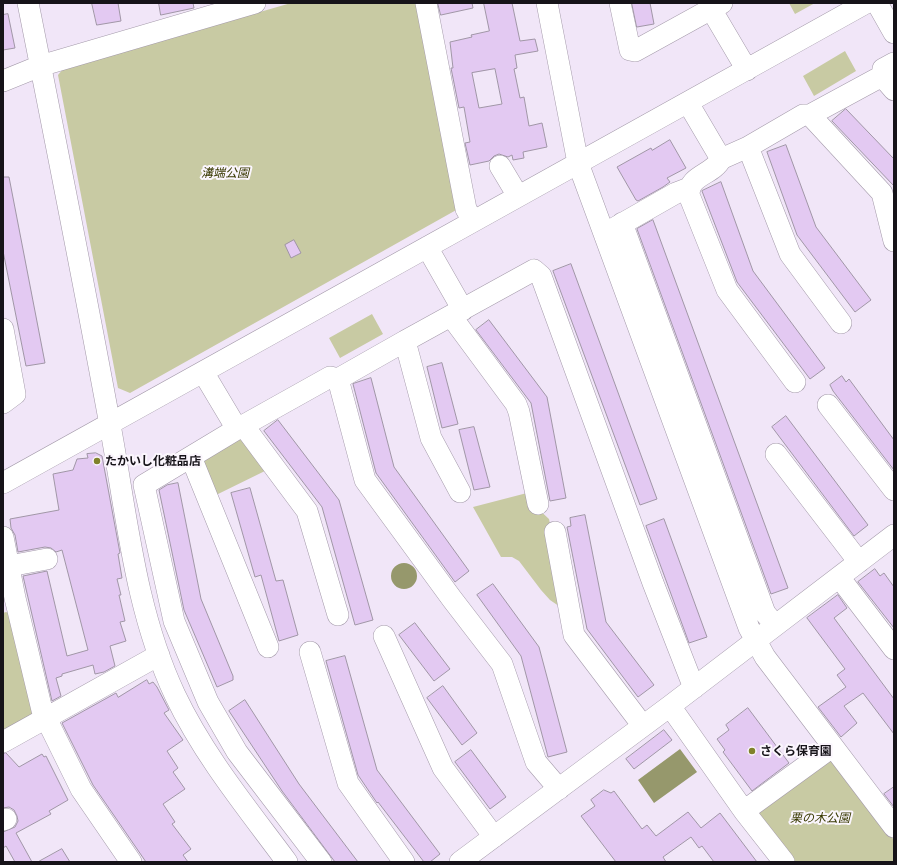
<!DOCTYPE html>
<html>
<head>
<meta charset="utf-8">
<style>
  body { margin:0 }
  #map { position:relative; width:897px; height:865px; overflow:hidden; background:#f1e6f8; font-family:"Playfair Display",serif }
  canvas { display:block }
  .frame { position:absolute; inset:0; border:4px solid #161319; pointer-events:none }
</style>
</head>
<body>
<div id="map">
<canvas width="897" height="865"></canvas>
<div class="frame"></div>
</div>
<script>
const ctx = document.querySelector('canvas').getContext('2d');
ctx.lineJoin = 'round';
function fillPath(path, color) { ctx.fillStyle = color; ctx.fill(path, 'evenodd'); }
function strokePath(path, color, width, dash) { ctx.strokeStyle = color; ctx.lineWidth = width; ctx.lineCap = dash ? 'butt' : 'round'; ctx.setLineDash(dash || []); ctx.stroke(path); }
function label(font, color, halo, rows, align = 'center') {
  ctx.font = font + ' "Playfair Display","Noto Sans JP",serif'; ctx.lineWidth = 4; ctx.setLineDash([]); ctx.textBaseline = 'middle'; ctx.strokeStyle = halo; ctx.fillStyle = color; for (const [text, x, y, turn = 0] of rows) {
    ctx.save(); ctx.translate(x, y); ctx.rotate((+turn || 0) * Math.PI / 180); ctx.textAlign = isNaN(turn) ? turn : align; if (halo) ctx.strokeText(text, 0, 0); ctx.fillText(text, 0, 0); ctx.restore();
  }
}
const green = new Path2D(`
  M 291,3 L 419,3 L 458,209 L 130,393 L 118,388 L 58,75 L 63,69 Z
  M 789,3 L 815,3 L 795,14 Z
  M 845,51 L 856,71 L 814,96 L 803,76 Z
  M 372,314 L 383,334 L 340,358 L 329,338 Z
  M 240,434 L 271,468 L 214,496 L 201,458 Z
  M 527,493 L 534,505 L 549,519 L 569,613 L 550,600 L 541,590 L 519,561 L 512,557 L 501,557 L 473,507 Z
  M 6,612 L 11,614 L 34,718 L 3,735 L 3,613 Z
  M 831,758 L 894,840 L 894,862 L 791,862 L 756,815 Z`);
const water = new Path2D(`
  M391 576a13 13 0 1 1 26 0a13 13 0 1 1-26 0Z
  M 680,749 L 697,772 L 654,803 L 638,780 Z`);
const building = new Path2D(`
  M 92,3 L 118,3 L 121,21 L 97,25 Z
  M 159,3 L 193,3 L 194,8 L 161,15 Z
  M 438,3 L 472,3 L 473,8 L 441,15 Z
  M 484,3 L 512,3 L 520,41 L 535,39 L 538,51 L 515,55 L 517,68 L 514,69 L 520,98 L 524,97 L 529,126 L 542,123 L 547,147 L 523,152 L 524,158 L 513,160 L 512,155 L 508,157 L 499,154 L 494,156 L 489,161 L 470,165 L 465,143 L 470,142 L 464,107 L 459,108 L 451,68 L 453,68 L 450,42 L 472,37 L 471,35 L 489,31 ZM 495,69 L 502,104 L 479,108 L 472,73 Z
  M 632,3 L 650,3 L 654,24 L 637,27 Z
  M 8,14 L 15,48 L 3,50 L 3,15 Z
  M 846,109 L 894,159 L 894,186 L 832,121 Z
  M 670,140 L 686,168 L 667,178 L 670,182 L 663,187 L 638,201 L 636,200 L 617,167 L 651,148 L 652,150 Z
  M 786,145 L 816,227 L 871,300 L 855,312 L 797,235 L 767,152 Z
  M 3,177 L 9,177 L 45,363 L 26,366 L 3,251 Z
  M 721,182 L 753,271 L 825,368 L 810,379 L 737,282 L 702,191 Z
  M 653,220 L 788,588 L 771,594 L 637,229 Z
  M 294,240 L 301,253 L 291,258 L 285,245 Z
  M 571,264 L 657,499 L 640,505 L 553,271 Z
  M 489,320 L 547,397 L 566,498 L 550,501 L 531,403 L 476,330 Z
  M 442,363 L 458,424 L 442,428 L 427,367 Z
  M 842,376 L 846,382 L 849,379 L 894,440 L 894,470 L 833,391 L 830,385 Z
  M 371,378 L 394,467 L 469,571 L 455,582 L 376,473 L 353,384 Z
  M 786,416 L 868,525 L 854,536 L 772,427 Z
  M 278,420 L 339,500 L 373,620 L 355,625 L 322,507 L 264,431 Z
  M 474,427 L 490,487 L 474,490 L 459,430 Z
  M 96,453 L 102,456 L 120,553 L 118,554 L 122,578 L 117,579 L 121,595 L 119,595 L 125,621 L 120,622 L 126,641 L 110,646 L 115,666 L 104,672 L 95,674 L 93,665 L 62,674 L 62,676 L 56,678 L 61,696 L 52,701 L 23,576 L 47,571 L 67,656 L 88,650 L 62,550 L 56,552 L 51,548 L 45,547 L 18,552 L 15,535 L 11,528 L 10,519 L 59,510 L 53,474 L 73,470 L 77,459 L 88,458 L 87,454 Z
  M 178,483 L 201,599 L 233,676 L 233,680 L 217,687 L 184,610 L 159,490 L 167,485 Z
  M 250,488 L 276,581 L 283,580 L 298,635 L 279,641 L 261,575 L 255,577 L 231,493 Z
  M 585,515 L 606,622 L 654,685 L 638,697 L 587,629 L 567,527 L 571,526 L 570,518 Z
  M 664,519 L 707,637 L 689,643 L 646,526 Z
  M 875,569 L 880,576 L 884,573 L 894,587 L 894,628 L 858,582 Z
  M 493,584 L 539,647 L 567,752 L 548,757 L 521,656 L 477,595 Z
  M 838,595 L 847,608 L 834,618 L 894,699 L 894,734 L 863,693 L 844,706 L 857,723 L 841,737 L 818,707 L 846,687 L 837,675 L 845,669 L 807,618 Z
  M 415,623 L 450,669 L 434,681 L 399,635 Z
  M 345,656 L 377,770 L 440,854 L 430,862 L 424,862 L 378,802 L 377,803 L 358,775 L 326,661 Z
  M 147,680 L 149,684 L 153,682 L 157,687 L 169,710 L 164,713 L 183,740 L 167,751 L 178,768 L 173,772 L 185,789 L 163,804 L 175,822 L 172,824 L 191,849 L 183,855 L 188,862 L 146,862 L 93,785 L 62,723 L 116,693 L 118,697 Z
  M 443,686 L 477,733 L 462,745 L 427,698 Z
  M 245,700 L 299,784 L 358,862 L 335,862 L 282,791 L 229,711 Z
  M 748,708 L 789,763 L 752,791 L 723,752 L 725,750 L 717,739 L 729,730 L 726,725 Z
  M 664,730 L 672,740 L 634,769 L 626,759 Z
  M 471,750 L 506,797 L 490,809 L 455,762 Z
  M 6,753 L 19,767 L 42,754 L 44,757 L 46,756 L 68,800 L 49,811 L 51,814 L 16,833 L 32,862 L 15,862 L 6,846 L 3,848 L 3,832 L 15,827 L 18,821 L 17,816 L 14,810 L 9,807 L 3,808 L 3,754 Z
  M 894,787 L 894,807 L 884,794 Z
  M 604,790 L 611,793 L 614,791 L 642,829 L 647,825 L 656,836 L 688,812 L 701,828 L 720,813 L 757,862 L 714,862 L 702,846 L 699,848 L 691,837 L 663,857 L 666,862 L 616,862 L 581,816 L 595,806 L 591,800 Z
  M 62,849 L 70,862 L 38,862 Z`);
const minor = new Path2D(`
  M 28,3 C 56,143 84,284 110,425 C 127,516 135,610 175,695 C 204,756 247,808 287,862
  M 426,3 L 466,209 L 473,221
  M 547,3 L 578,163 L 749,628 L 765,657 L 894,827
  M 620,3 L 630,50 L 635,51 L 722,3
  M 877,3 L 894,33
  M 711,9 L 747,70
  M 894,63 L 883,69 L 882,76 L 894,90
  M 3,81 L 40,66 L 255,3
  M 688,103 L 721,159 L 748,147 L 803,115 L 810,115 L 882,193 L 894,241
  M 810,115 L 882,76
  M 748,147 L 790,254 L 841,323
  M 721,159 C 713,175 688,175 689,195 L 727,290 L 795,382
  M 500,166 L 518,196
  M 622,223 L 765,613 L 775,625
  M 611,230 L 676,193 L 689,188
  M 427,247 L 463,310
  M 451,316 L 516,404 L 519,412 L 538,504
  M 3,329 L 15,394 L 3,403
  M 203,372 L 237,429 L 330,377 L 338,379 L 365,480 L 452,599 L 502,664 L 536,762 L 559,789
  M 338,379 L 405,341
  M 828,405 L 894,490
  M 243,425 L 307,511 L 338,615
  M 237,429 L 144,485 L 174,621 L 208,702 L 237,752 L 321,862
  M 776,454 L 859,562
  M 191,457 L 268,647
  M 3,483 L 866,3
  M 460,492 L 431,438 L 405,341 L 534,270 L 541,276 L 653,583 L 694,688
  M 555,532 L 574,635 L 643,726
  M 3,537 L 15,598 L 42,710 L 81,789 L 131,862
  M 9,566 L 47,559
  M 839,577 L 894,649
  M 384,636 L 443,768 L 494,837
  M 310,652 L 348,783 L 404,862
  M 670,706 L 744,811 L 784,862
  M 3,742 L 159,655
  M 744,811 L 832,747
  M 3,820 L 6,819
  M 460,862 L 670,706 L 894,535`);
const markers = [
  [97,461,4,"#80822b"],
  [752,751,4,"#80822b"]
];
const parkNames = [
  ["溝端公園",225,173],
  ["栗の木公園",820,818]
];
const poiNames = [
  ["たかいし化粧品店",105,461],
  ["さくら保育園",760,751]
];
fillPath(green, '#c8caa3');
fillPath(water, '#96986c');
fillPath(building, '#e3c9f2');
strokePath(building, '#a096a6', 1);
strokePath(minor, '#a49aaa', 22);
strokePath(minor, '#fff', 21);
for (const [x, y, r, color] of markers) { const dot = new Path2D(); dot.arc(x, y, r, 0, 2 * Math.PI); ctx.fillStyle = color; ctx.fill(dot); strokePath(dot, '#fbf6fd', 1.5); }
label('italic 12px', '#383900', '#fbf6fd', parkNames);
label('bold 12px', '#161319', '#fbf6fd', poiNames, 'left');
</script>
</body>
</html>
